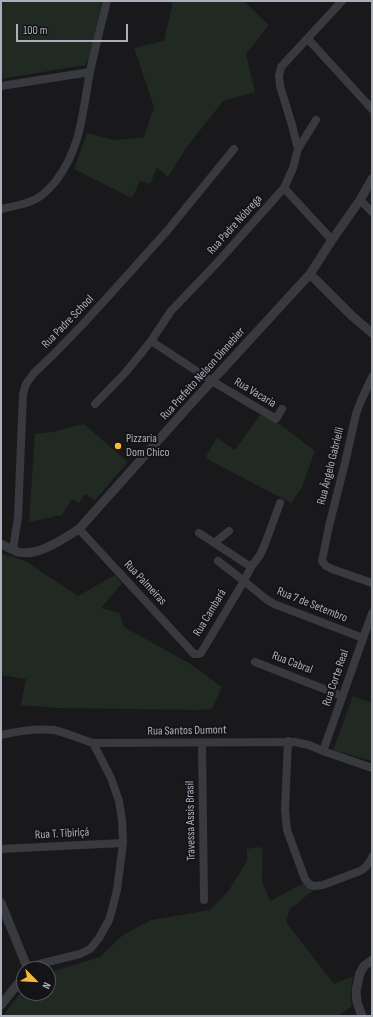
<!DOCTYPE html>
<html>
<head>
<meta charset="utf-8">
<style>
  body { margin:0 }
  #map { position:relative; width:373px; height:1017px; overflow:hidden; background:#19191b; font-family:"Sofia Sans Condensed",sans-serif }
  canvas { display:block }
  .frame { position:absolute; inset:0; border:2px solid #abafbb; pointer-events:none }
  .north { position:absolute; left:16px; top:961px; width:40px; height:40px; box-sizing:border-box; background:#141416; border:1px solid #505258; border-radius:50%; rotate:114deg; font-size:11px; font-weight:700; line-height:16px; text-align:center; color:#abafbb }
  .north::after { content:''; display:block; margin:auto; width:14px; height:18px; background:#f6b935; clip-path:polygon(50% 0,100% 100%,50% 72%,0 100%) }
  .scale { position:absolute; left:16px; top:24px; width:112px; height:18px; box-sizing:border-box; border:2px solid #abafbb; border-top:0; padding-left:5px; font-size:12px; line-height:14px; white-space:nowrap; color:#abafbb; -webkit-text-stroke:3px #141416; paint-order:stroke }
</style>
</head>
<body>
<div id="map">
<canvas width="373" height="1017"></canvas>
<div class="frame"></div>
<div class="north">N</div>
<div class="scale">100 m</div>
</div>
<script>
const ctx = document.querySelector('canvas').getContext('2d');
ctx.lineJoin = 'round';
function fillPath(path, color) { ctx.fillStyle = color; ctx.fill(path, 'evenodd'); }
function strokePath(path, color, width, dash) { ctx.strokeStyle = color; ctx.lineWidth = width; ctx.lineCap = dash ? 'butt' : 'round'; ctx.setLineDash(dash || []); ctx.stroke(path); }
function label(font, color, halo, rows, align = 'center') {
  ctx.font = font + ' "Sofia Sans Condensed",sans-serif'; ctx.lineWidth = 4; ctx.setLineDash([]); ctx.textBaseline = 'middle'; ctx.strokeStyle = halo; ctx.fillStyle = color; for (const [text, x, y, turn = 0] of rows) {
    ctx.save(); ctx.translate(x, y); ctx.rotate((+turn || 0) * Math.PI / 180); ctx.textAlign = isNaN(turn) ? turn : align; if (halo) ctx.strokeText(text, 0, 0); ctx.fillText(text, 0, 0); ctx.restore();
  }
}
const green = new Path2D(`
  M 1,1 L 102,1 L 89,60 L 85,65 L 1,79 Z
  M 173,1 L 244,1 L 269,25 L 246,54 L 255,92 L 223,101 L 186,148 L 168,177 L 157,168 L 150,184 L 140,181 L 132,198 L 74,169 L 87,133 L 115,140 L 144,137 L 154,107 L 134,48 L 164,41 Z
  M 260,415 L 281,425 L 315,451 L 302,487 L 291,503 L 205,458 L 217,438 L 235,450 Z
  M 84,424 L 128,462 L 95,500 L 85,494 L 79,503 L 72,499 L 62,515 L 29,522 L 35,434 L 52,432 Z
  M 1,553 L 25,561 L 78,596 L 115,575 L 122,583 L 101,608 L 119,613 L 124,627 L 189,663 L 222,687 L 212,709 L 197,710 L 57,708 L 21,705 L 26,679 L 1,675 Z
  M 353,696 L 372,703 L 372,761 L 333,750 Z
  M 259,847 L 263,849 L 262,881 L 270,901 L 304,883 L 314,890 L 290,909 L 286,922 L 334,984 L 353,976 C 351,987 349,995 352,1006 L 338,1016 L 3,1016 L 24,988 L 24,993 L 48,993 L 48,973 L 100,957 L 123,935 L 151,920 L 210,910 L 229,890 L 247,861 L 247,849 Z`);
const minor = new Path2D(`
  M 308,39 L 372,109
  M 1,86 L 90,72
  M 298,149 L 316,120
  M 284,188 L 332,240
  M 360,200 L 372,212
  M 1,209 C 13,206 25,205 36,199 C 44,195 50,188 56,181 C 82,146 82,113 90,72 C 95,48 101,25 107,1
  M 151,341 L 212,381 L 276,419 L 282,409
  M 372,377 L 360,403 L 356,414 L 345,463 L 329,526 L 322,561 L 326,566 L 332,569 L 372,583
  M 95,404 L 126,372 L 151,341 L 171,311 L 216,264 L 284,188 L 293,168 L 298,149 L 292,125 L 280,86 L 279,76 L 281,67 L 342,1
  M 79,529 L 194,654 L 198,654 L 201,653 L 244,581 L 251,567 L 260,555 L 265,544 L 280,503
  M 199,533 L 251,567
  M 214,543 L 229,531
  M 13,549 L 18,517 L 23,394 L 26,384 L 34,373 L 55,353 L 83,324 L 114,290 L 167,231 L 234,149
  M 218,561 L 244,581 L 266,599 L 274,604 L 363,638
  M 255,662 L 342,696
  M 1,735 C 18,731 36,728 54,730 C 67,733 80,739 93,743 L 295,742 L 309,745 L 323,751 L 372,768
  M 288,741 L 285,809 L 287,830 L 305,879 L 310,885 L 315,886 L 323,885 L 360,871 C 366,868 369,864 372,857
  M 202,743 L 204,900
  M 323,751 L 372,613
  M 1,849 L 123,843
  M 27,967 L 80,954 L 90,949 L 99,938 L 109,920 L 112,910 L 117,890 L 123,843 L 122,820 L 119,801 L 111,778 L 93,743`);
const tertiary = new Path2D(`
  M 310,274 L 351,315 L 372,333
  M 1,544 C 7,547 13,550 18,552 C 38,557 63,539 79,529 L 188,407 L 310,274 L 332,240 L 360,200 L 372,179
  M 1,903 L 27,967 L 26,969
  M 1,1005 L 20,981 L 24,973
  M 362,1016 L 357,1002 L 356,991 L 360,973 L 364,966 L 372,960`);
const markers = [
  [118,446,4,"#f6b935"]
];
const streetNames = [
  ["Rua Padre Nóbrega",235,225,-48],
  ["Rua Padre School",68,322,-46],
  ["Rua Prefeito Nelson Dinnebier",203,374,-48],
  ["Rua Vacaria",255,393,31],
  ["Rua Ângelo Gabrielli",331,466,-76],
  ["Rua Palmeiras",145,583,47],
  ["Rua 7 de Setembro",312,605,22],
  ["Rua Cambará",210,613,-59],
  ["Rua Cabral",292,663,21],
  ["Rua Corte Real",336,678,-71],
  ["Rua Santos Dumont",187,731,-1],
  ["Travessa Assis Brasil",191,821,-91],
  ["Rua T. Tibiriçá",62,834,-3]
];
const poiNames = [
  ["Pizzaria",126,439],
  ["Dom Chico",126,453]
];
fillPath(green, '#202922');
strokePath(minor, '#393a40', 8);
strokePath(tertiary, '#393a40', 9);
for (const [x, y, r, color] of markers) { const dot = new Path2D(); dot.arc(x, y, r, 0, 2 * Math.PI); ctx.fillStyle = color; ctx.fill(dot); strokePath(dot, '#141416', 1.5); }
label('12px', '#abafbb', '#141416', streetNames);
label('12px', '#abafbb', '#141416', poiNames, 'left');
</script>
</body>
</html>
